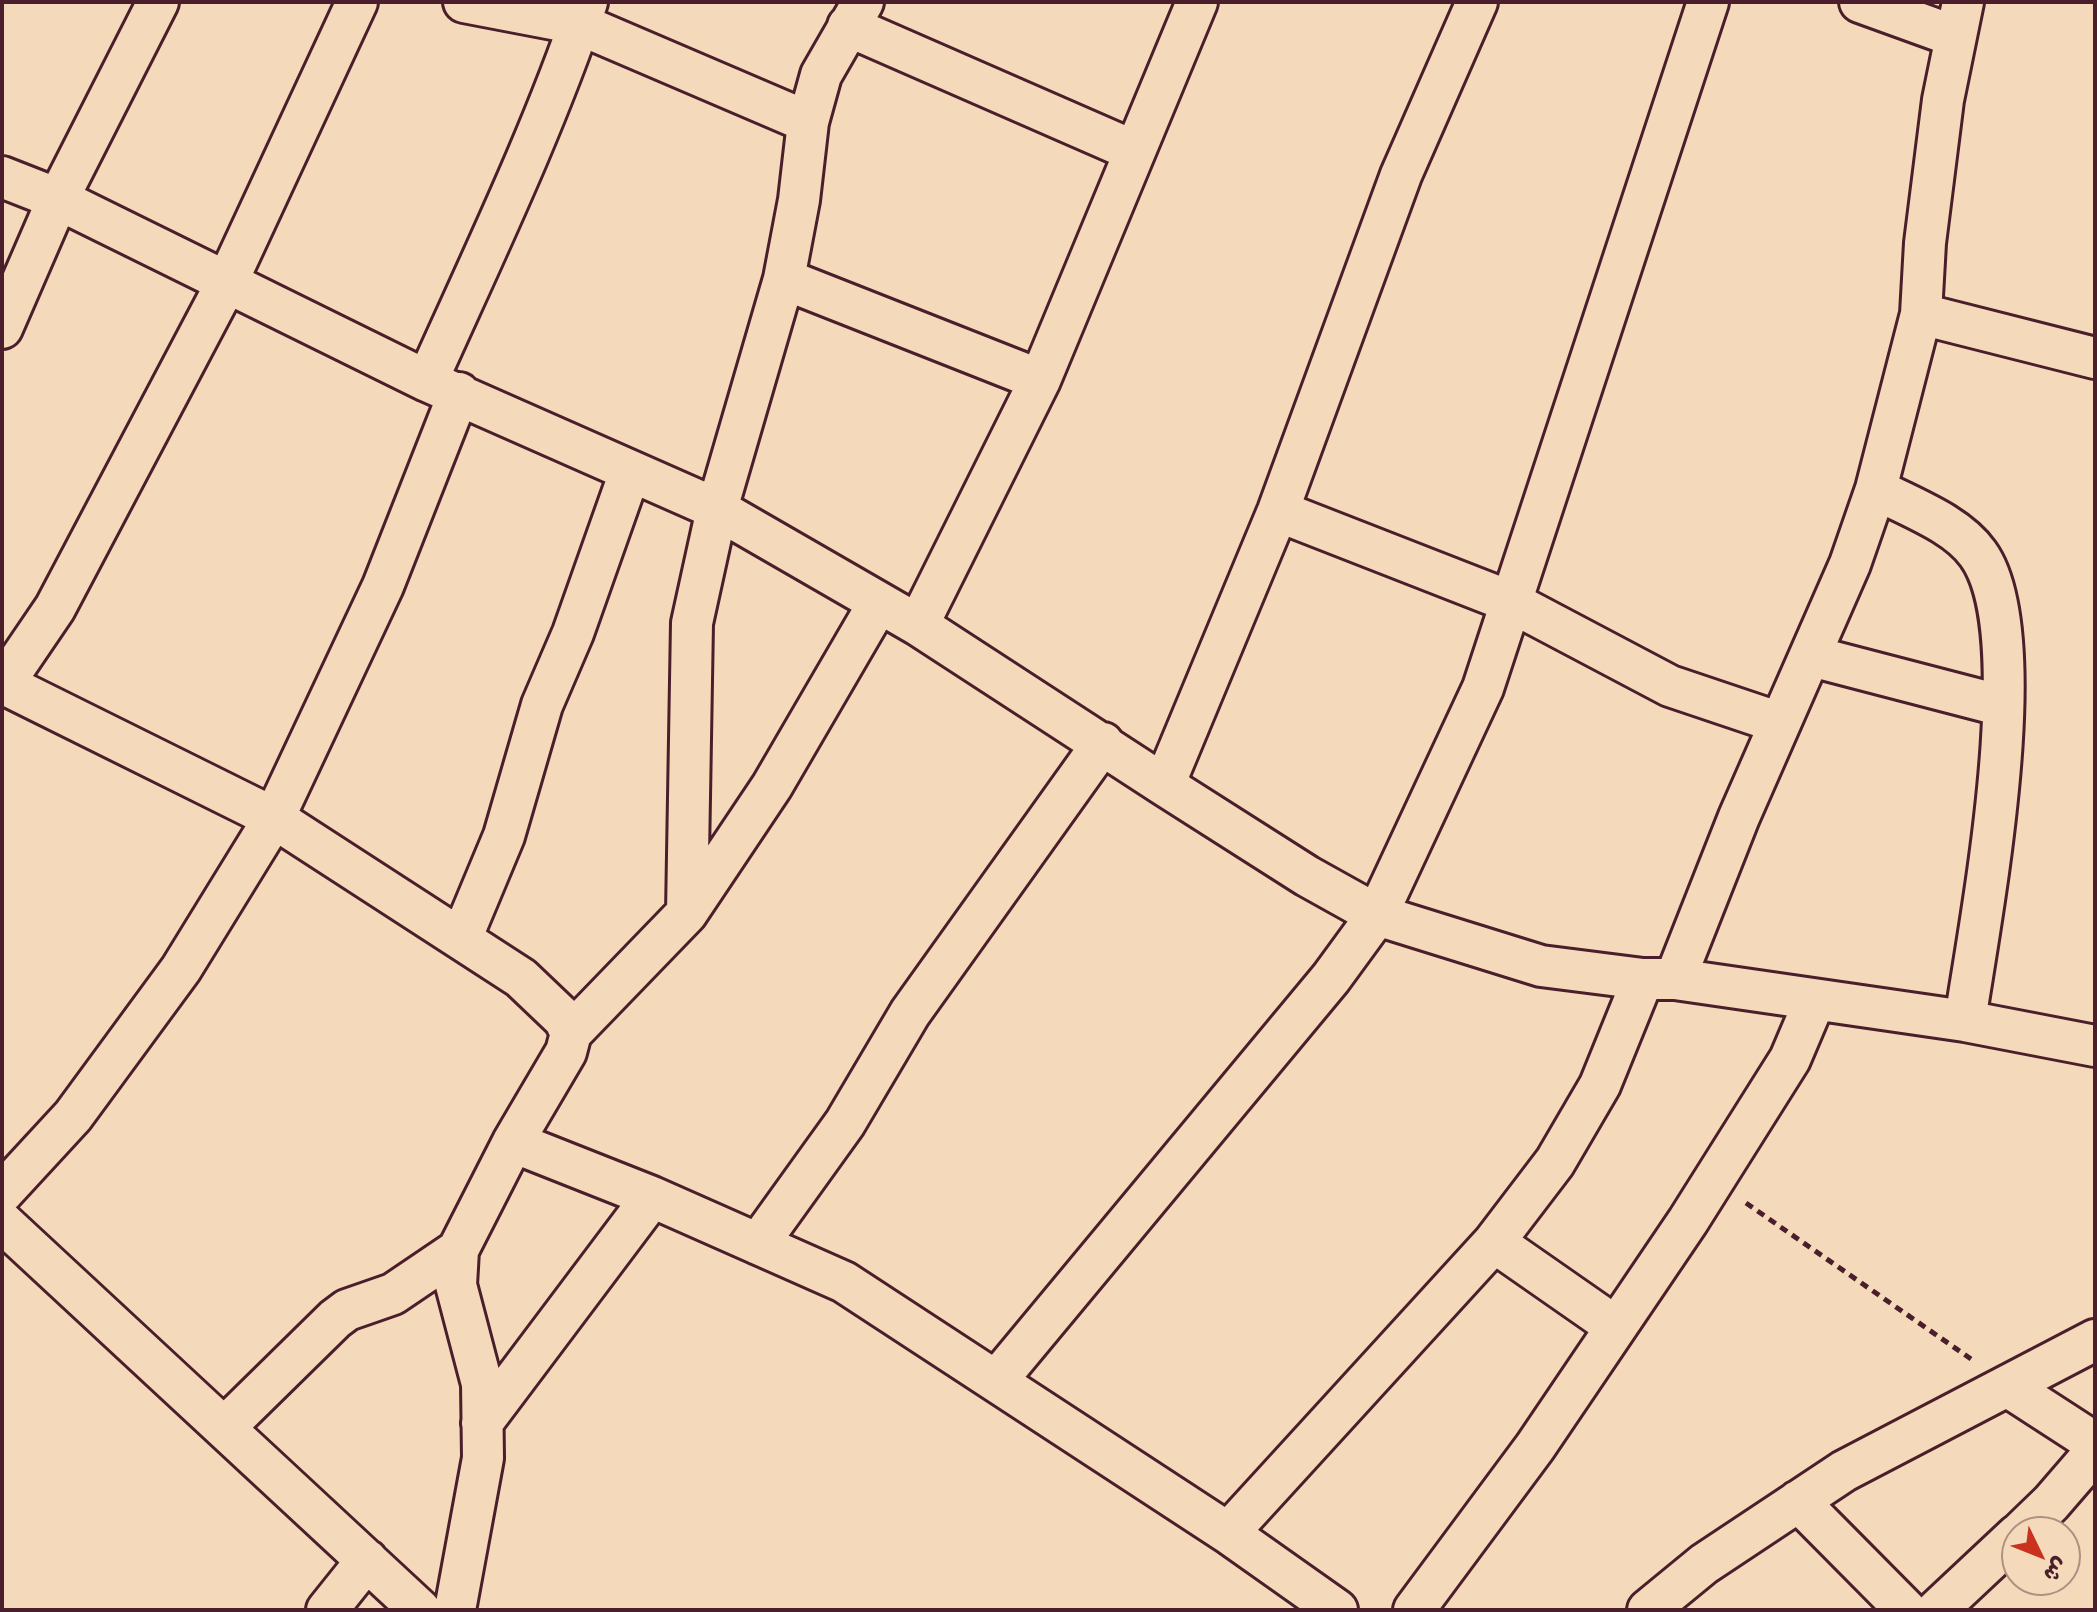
<!DOCTYPE html>
<html>
<head>
<meta charset="utf-8">
<style>
  body { margin:0 }
  #map { position:relative; width:2097px; height:1612px; overflow:hidden; background:#f5d9bb; font-family:"Playpen Sans","Playpen Sans Arabic",sans-serif }
  canvas { display:block }
  .frame { position:absolute; inset:0; border:4px solid #4a1f2b; pointer-events:none }
  .north { position:absolute; left:2001px; top:1516px; width:80px; height:80px; box-sizing:border-box; background:#f5d9bb; border:2px solid #b18f81; border-radius:50%; rotate:133deg; font-size:22px; font-weight:700; line-height:32px; text-align:center; color:#4a1f2b }
  .north::after { content:''; display:block; margin:auto; width:28px; height:36px; background:#c8321e; clip-path:polygon(50% 0,100% 100%,50% 72%,0 100%) }
</style>
</head>
<body>
<div id="map">
<canvas width="2097" height="1612"></canvas>
<div class="frame"></div>
<div class="north">ش</div>
</div>
<script>
const ctx = document.querySelector('canvas').getContext('2d');
ctx.lineJoin = 'round';
function strokePath(path, color, width, dash) { ctx.strokeStyle = color; ctx.lineWidth = width; ctx.lineCap = dash ? 'butt' : 'round'; ctx.setLineDash(dash || []); ctx.stroke(path); }
const path = new Path2D(`
  M 1746,1203 L 1971,1359`);
const minor = new Path2D(`
  M 464,2 L 579,24 L 808,122
  M 1860,2 L 1954,36
  M 848,26 L 1134,151
  M 2,177 L 58,199 L 427,381 L 717,509 L 918,625 L 1164,785 L 1307,876 L 1377,915 L 1541,966 L 1643,979 L 1675,979 L 1965,1021 L 2095,1046
  M 784,279 L 1040,380
  M 1921,314 L 2095,358
  M 2,328 L 58,199 L 158,2
  M 427,381 C 483,256 543,132 587,2
  M 1876,489 C 1909,507 1956,523 1978,554 C 2036,634 1980,920 1965,1021
  M 1278,511 L 1511,602 L 1670,686 L 1780,723
  M 918,625 L 1040,380 L 1197,2
  M 1811,656 L 2003,706
  M 2,683 L 274,818 L 521,978 L 564,1019 L 571,1033
  M 2,686 L 55,608 L 227,282 L 357,2
  M 1164,785 L 1278,511 L 1401,175 L 1477,2
  M 687,913 L 692,623 L 717,509 L 784,279 L 799,200 L 808,122 L 821,75 L 863,2
  M 461,939 L 504,836 L 542,705 L 573,633 L 630,472
  M 1675,979 L 1739,817 L 1850,564 L 1876,489 L 1921,314 L 1925,243 L 1943,100 L 1963,2
  M 513,1142 L 652,1197 L 844,1282 L 1228,1533 L 1337,1610
  M 2,1193 L 73,1116 L 181,969 L 274,818 L 383,586 L 459,393
  M 2,1222 L 420,1610
  M 1494,1242 L 1616,1327
  M 758,1244 L 845,1123 L 910,1013 L 1103,743
  M 997,1380 L 1331,978 L 1377,915 L 1483,688 L 1708,2
  M 2007,1386 L 2095,1443
  M 482,1423 L 652,1197
  M 224,1428 L 335,1319 L 347,1310 L 393,1294 L 458,1250
  M 1798,1501 L 1906,1610
  M 2021,1532 L 2051,1503 L 2095,1452
  M 1228,1533 L 1494,1242 L 1555,1162 L 1600,1085 L 1643,979
  M 327,1610 L 367,1560
  M 455,1610 L 483,1458 L 482,1384 L 456,1285 L 458,1250 L 513,1142 L 566,1052 L 571,1033 L 687,913 L 772,786 L 878,604
  M 1414,1610 L 1535,1447 L 1688,1221 L 1790,1059 L 1815,1000
  M 1648,1610 L 1704,1564 L 1844,1471 L 2095,1340
  M 1937,1610 L 2017,1535`);
strokePath(minor, '#4a1f2b', 46);
strokePath(path, '#4a1f2b', 5, [8, 6]);
strokePath(minor, '#f5d9bb', 40);
</script>
</body>
</html>
